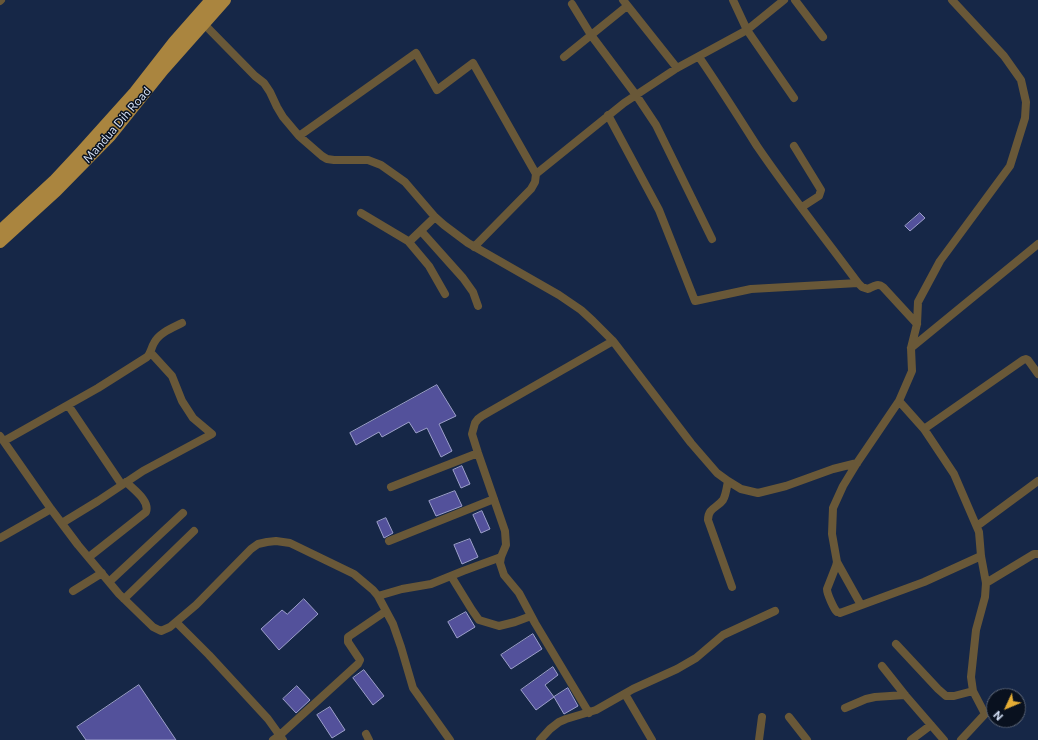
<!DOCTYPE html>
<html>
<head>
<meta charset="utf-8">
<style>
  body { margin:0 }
  #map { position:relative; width:1038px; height:740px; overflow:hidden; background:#162747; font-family:Commissioner,sans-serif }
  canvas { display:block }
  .north { position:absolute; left:986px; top:688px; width:40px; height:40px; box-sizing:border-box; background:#09111f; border:1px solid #596374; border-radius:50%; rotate:226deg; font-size:11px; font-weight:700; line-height:16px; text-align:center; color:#d2def3 }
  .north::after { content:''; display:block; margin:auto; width:14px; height:18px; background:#e5ad35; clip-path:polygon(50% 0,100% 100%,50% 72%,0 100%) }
</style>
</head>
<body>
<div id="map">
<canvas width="1038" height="740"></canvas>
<div class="north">N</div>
</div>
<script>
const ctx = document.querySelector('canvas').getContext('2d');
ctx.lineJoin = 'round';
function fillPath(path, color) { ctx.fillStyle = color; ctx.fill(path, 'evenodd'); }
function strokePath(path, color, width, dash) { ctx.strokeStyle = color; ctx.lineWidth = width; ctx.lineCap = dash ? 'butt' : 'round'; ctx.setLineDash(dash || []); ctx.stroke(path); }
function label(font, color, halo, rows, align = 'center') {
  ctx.font = font + ' Commissioner,sans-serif'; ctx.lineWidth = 3; ctx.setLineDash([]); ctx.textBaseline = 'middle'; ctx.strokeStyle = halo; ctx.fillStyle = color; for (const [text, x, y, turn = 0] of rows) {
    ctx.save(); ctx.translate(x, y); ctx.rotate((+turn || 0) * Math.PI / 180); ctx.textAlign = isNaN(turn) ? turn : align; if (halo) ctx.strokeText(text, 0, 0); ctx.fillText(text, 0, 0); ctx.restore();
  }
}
const building = new Path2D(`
  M 920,213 L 925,218 L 910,231 L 905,226 Z
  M 437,385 L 456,416 L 439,424 L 452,451 L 441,457 L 427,428 L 416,433 L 409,422 L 382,437 L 379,432 L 356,445 L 350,433 Z
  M 462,466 L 470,484 L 461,488 L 453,470 Z
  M 455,491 L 462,506 L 436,516 L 429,501 Z
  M 482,511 L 490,529 L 481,533 L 473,515 Z
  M 386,518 L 393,533 L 384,538 L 377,522 Z
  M 470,539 L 478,557 L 462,564 L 454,545 Z
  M 304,599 L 318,614 L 279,650 L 261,629 L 282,610 L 287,614 Z
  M 466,612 L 475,627 L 457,638 L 448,622 Z
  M 533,634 L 542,649 L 511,669 L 501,655 Z
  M 553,667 L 558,675 L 545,685 L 554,697 L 536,710 L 521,690 Z
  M 364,670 L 384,696 L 373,705 L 353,678 Z
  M 139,685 L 176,740 L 86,740 L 77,727 Z
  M 297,686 L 310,700 L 296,713 L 283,699 Z
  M 568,688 L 578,706 L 564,714 L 554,697 Z
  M 330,707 L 345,730 L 332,738 L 317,715 Z`);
const street = new Path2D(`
  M 623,0 L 677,68
  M 733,0 L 747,30 L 794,98
  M 795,0 L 823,37
  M 952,0 L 1004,56 L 1021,80 L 1026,102 L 1025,118 L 1010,166 L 940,261 L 918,302 L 917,324 L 911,348 L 912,371 L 899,401 L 857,463 L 843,486 L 833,508 L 832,534 L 837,562 L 836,566 L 827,589 C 827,594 834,609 837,612 C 838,612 839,612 840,613 L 924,582 L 981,556
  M 0,1 L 1,0
  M 572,4 L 591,35 L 636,95 L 656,125 L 712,239
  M 204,24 L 255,76 L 264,83 L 270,92 L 277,107 L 283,117 L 299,136 L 322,156 L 327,159 L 334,160 L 368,160 L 381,165 L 405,182 L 435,217 L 444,225 L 468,243 L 559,295 L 581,310 L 593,321 L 613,341 L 691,443 L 717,473 L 728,481 L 741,489 L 758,493 L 786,486 L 833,469 L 857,463
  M 564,57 L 627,6
  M 699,57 C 719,86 738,116 757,146 C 789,193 824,237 858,283 L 862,287 L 868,289 C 874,286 878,283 883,287 L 917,324
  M 608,115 L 659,210 L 695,301 L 751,289 L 858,283
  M 299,136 L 416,53 L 437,90 L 473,63 L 536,174 L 624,103 L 677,68 L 747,30 L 784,0
  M 794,146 L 821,190 L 819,196 L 802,207
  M 361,213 L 408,241 L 411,240 L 435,217
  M 421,231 L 463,278 L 473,292 L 478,306
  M 408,241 L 429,266 L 445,294
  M 474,247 L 531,189 L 535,182 L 536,174
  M 911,348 L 1038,244
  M 899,401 L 924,429 L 954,474 L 979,532 L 981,556 L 986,583 L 985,597 L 976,630 L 971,677 L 973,691 L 985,714 L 961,740
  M 68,405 L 122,485
  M 924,429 L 1023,360 L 1026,359 L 1028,360 L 1038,374
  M 0,436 L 51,509 L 78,545 L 119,594 L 153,627 L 161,631 L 170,627 L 196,605 L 251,549 L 258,544 L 267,542 L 276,541 L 290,543 L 354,574 L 373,590 L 378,596 L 393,624 L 401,647 L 413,688 L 450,740
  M 4,441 L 98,388 L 147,357 C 151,353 151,348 154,343 C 159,333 172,328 182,323
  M 728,481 C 727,486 726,495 723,500 C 717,508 708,508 708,520 L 732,587
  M 391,487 L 478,453
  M 62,523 L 98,501 L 143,471 L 212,434 L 193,418 L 182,401 L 172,376 L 151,353
  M 977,526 L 1038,481
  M 0,538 L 51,509
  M 389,541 L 494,499
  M 89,557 L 146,512 C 150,501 134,490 126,482
  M 837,562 L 861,605
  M 451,576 L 472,610 L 479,620 L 499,626 L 515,622 L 531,616
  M 109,582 L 183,513
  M 986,583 L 1034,554 L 1038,554
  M 73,591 L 102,573
  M 378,596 L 402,589 L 431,584 L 463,571 L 501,557
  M 124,599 L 194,531
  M 176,622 L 209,655 L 268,719 L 283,740
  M 896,644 L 938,689 L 946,696 L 954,696 L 973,691
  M 882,666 L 905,695 L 944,740
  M 625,694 L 652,740
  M 845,708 L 866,699 L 875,697 L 905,695
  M 589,713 L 535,623 L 519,593 L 504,575 L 500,563 L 501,557 L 506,545 L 505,531 L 478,453 L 472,434 L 475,423 L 478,419 L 482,416 L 613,341
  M 789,717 L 807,740
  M 366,734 L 369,740
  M 273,740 L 280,735 L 358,664 L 360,660 L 348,642 L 348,637 L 386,611
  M 540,740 L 550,729 L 559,722 L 566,719 L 596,710 L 633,689 L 677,669 L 696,658 L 723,635 L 775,611
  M 759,740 L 762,717
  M 911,740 L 931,725`);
const primary = new Path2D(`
  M 0,231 L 54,181 L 81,152 L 135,92 L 174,42 L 211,0
  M 0,242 L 56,191 L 110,136 L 163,70 L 225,0`);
const streetNames = [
  ["Mandua Dih Road",117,125,-49]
];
fillPath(building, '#53519b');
strokePath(building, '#9da0cb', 1);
strokePath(street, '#695838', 8);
strokePath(primary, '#aa853f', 12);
label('12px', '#d2def3', '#09111f', streetNames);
</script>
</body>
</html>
